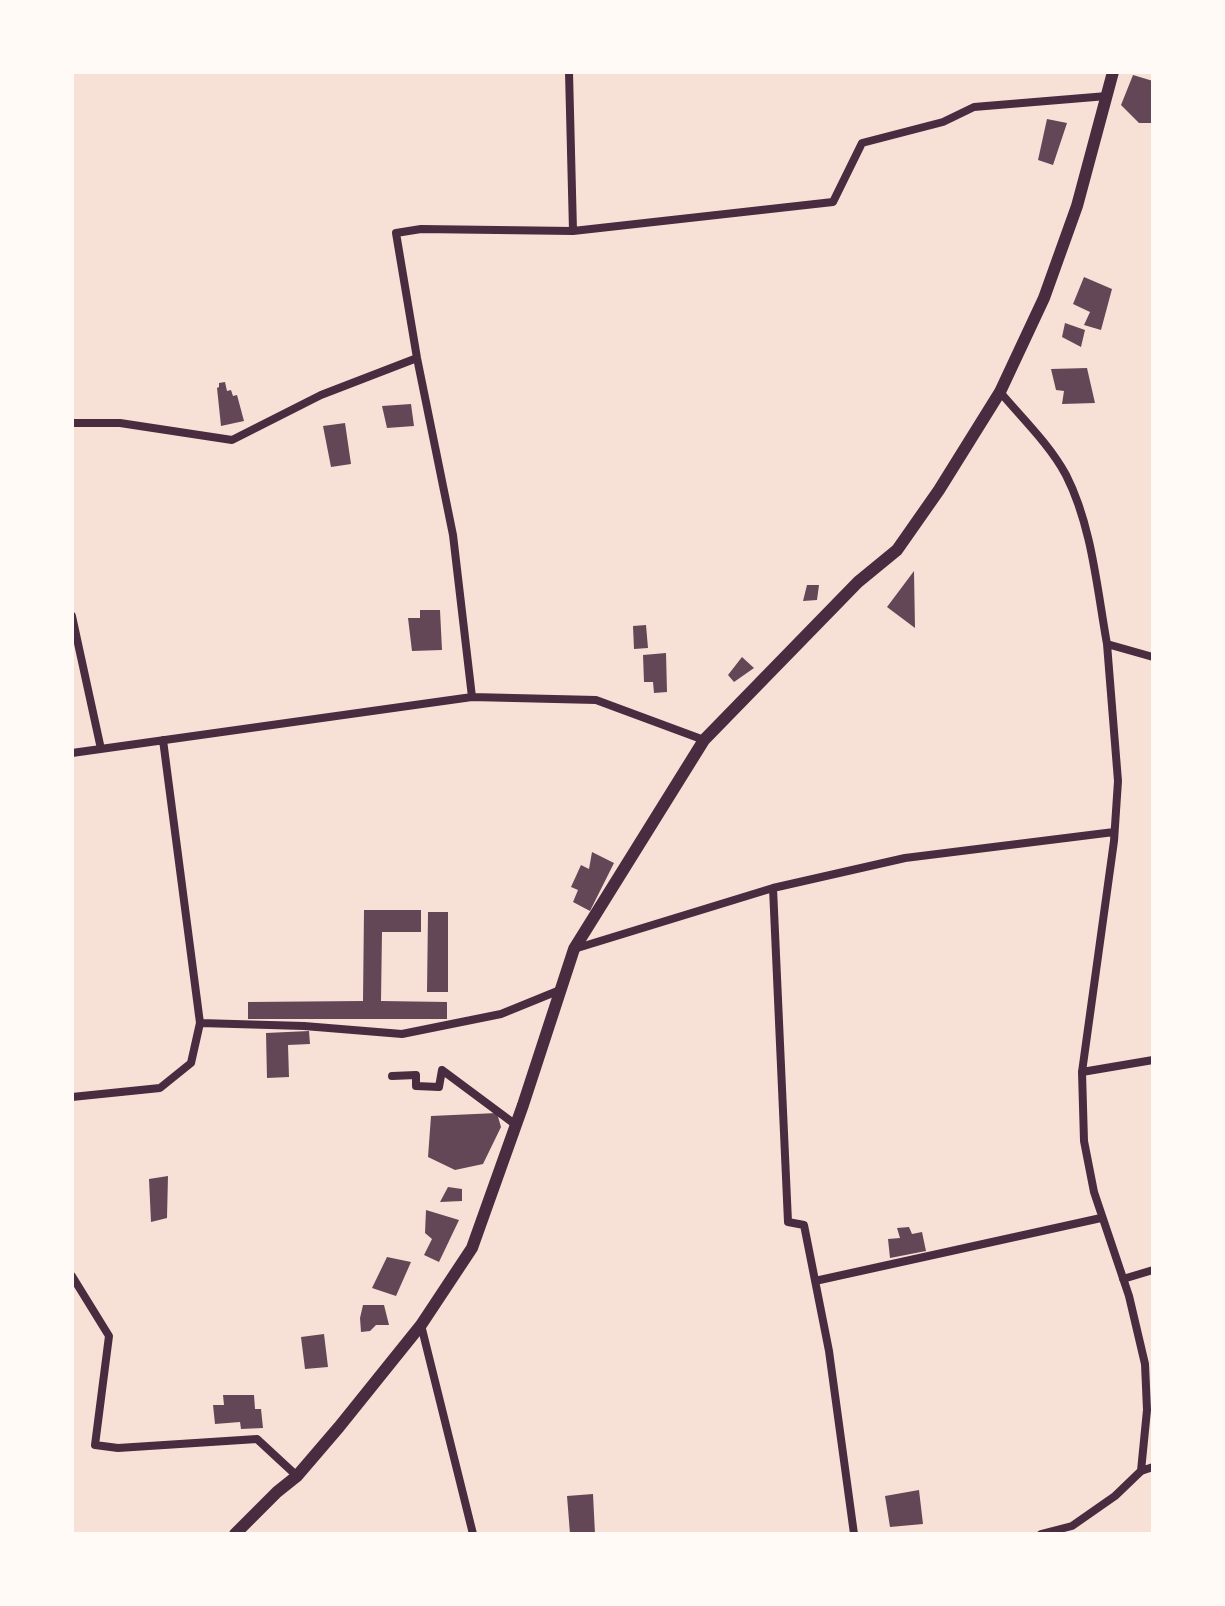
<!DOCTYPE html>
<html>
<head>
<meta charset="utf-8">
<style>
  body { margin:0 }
  #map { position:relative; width:1225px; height:1606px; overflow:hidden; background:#f7e1d7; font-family:"Asap Condensed",sans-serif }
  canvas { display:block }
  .frame { position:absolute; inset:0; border:74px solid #fffaf5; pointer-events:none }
</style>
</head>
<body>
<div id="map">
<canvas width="1225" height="1606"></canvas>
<div class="frame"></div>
</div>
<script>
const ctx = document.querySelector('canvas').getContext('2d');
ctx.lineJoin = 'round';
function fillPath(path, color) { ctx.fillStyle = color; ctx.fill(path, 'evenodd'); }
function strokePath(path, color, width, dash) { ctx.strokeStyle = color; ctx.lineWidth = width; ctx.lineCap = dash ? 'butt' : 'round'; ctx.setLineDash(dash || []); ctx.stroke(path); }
const building = new Path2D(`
  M 1133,75 L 1153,81 L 1153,123 L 1139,123 L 1121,105 Z
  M 1047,119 L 1067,123 L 1053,165 L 1038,160 Z
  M 1084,277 L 1112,289 L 1101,330 L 1084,325 L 1090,312 L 1073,304 Z
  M 1065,323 L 1085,330 L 1081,347 L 1062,337 Z
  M 1087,368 L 1095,403 L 1062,404 L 1064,391 L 1056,390 L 1051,369 Z
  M 225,382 L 227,391 L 231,390 L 233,396 L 237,395 L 244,421 L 221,426 L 217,388 L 219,387 L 219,383 Z
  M 411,404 L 414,426 L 387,428 L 382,406 Z
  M 345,423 L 351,464 L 331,467 L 323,426 Z
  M 914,571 L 915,628 L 887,607 Z
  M 807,585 L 819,585 L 817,600 L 803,601 Z
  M 420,610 L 440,610 L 442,650 L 412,651 L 408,618 L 420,618 Z
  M 646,625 L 648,648 L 634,649 L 633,626 Z
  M 666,653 L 667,692 L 654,693 L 653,682 L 644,682 L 643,655 Z
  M 742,657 L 754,668 L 734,682 L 728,675 Z
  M 592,852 L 614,863 L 590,911 L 573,902 L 578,890 L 571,887 L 581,865 L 589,869 Z
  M 364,910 L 421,910 L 421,932 L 382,932 L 381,1001 L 447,1002 L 447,1019 L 248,1019 L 248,1002 L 363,1001 Z
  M 428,912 L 448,912 L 448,992 L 427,992 Z
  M 309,1031 L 310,1044 L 288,1045 L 289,1077 L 267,1078 L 266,1033 Z
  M 497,1113 L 501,1127 L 483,1164 L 455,1170 L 428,1157 L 431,1116 Z
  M 168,1176 L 167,1218 L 151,1222 L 149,1179 Z
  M 448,1187 L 462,1189 L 462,1201 L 440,1202 Z
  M 426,1210 L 459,1220 L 439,1262 L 424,1255 L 432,1239 L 425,1233 Z
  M 909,1227 L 912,1234 L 922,1232 L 926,1251 L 890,1258 L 888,1239 L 900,1238 L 897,1228 Z
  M 387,1257 L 411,1262 L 396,1296 L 372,1288 Z
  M 363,1305 L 384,1305 L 389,1325 L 376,1325 L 370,1331 L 361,1332 L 360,1318 Z
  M 324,1334 L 328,1367 L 305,1369 L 301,1337 Z
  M 223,1395 L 254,1395 L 255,1409 L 261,1409 L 263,1428 L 241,1429 L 240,1422 L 215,1424 L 213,1405 L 224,1405 Z
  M 919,1490 L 923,1524 L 890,1527 L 885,1496 Z
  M 593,1494 L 595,1534 L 570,1534 L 567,1496 Z`);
const minor = new Path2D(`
  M 569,72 L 573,231
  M 1000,392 C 1022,418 1050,445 1066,475 C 1092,526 1097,589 1107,644 L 1153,657
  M 72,423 L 120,423 L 232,440 L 321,395 L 417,358
  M 72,616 L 101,749
  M 1107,644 L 1118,781 L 1114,841 L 1082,1072 L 1084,1141 L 1094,1192 L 1129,1296 L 1145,1364 L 1147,1410 L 1141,1471
  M 472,697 L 453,535 L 417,358 L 396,233 L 421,229 L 573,231 L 833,202 L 862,143 L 943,122 L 974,107 L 1107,96
  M 72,753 L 472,697 L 596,700 L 704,740
  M 773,888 L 905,858 L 1114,832
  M 574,949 L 773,888 L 788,1222 L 804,1225 L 829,1351 L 854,1534
  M 200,1023 L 304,1026 L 402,1034 L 501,1014 L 560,990
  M 1082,1072 L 1153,1060
  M 392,1076 L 416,1075 L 416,1086 L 439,1087 L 442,1070 L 516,1125
  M 72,1097 L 160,1088 L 191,1063 L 200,1023 L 163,740
  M 72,1276 L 109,1336 L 95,1445 L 118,1448 L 257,1439 L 297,1476
  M 1123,1279 L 1153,1270
  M 815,1281 L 1101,1218
  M 421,1325 L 473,1534
  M 1041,1534 L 1072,1526 L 1115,1496 L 1141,1471 L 1153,1467`);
const secondary = new Path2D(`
  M 235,1534 L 277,1492 L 297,1476 L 339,1427 L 421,1325 L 472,1248 L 523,1105 L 574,949 L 704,740 L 858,582 L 897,550 L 939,490 L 1000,392 L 1044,298 L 1077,206 L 1113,72`);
fillPath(building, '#644757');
strokePath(minor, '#4a2c40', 8);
strokePath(secondary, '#4a2c40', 12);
</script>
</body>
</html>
